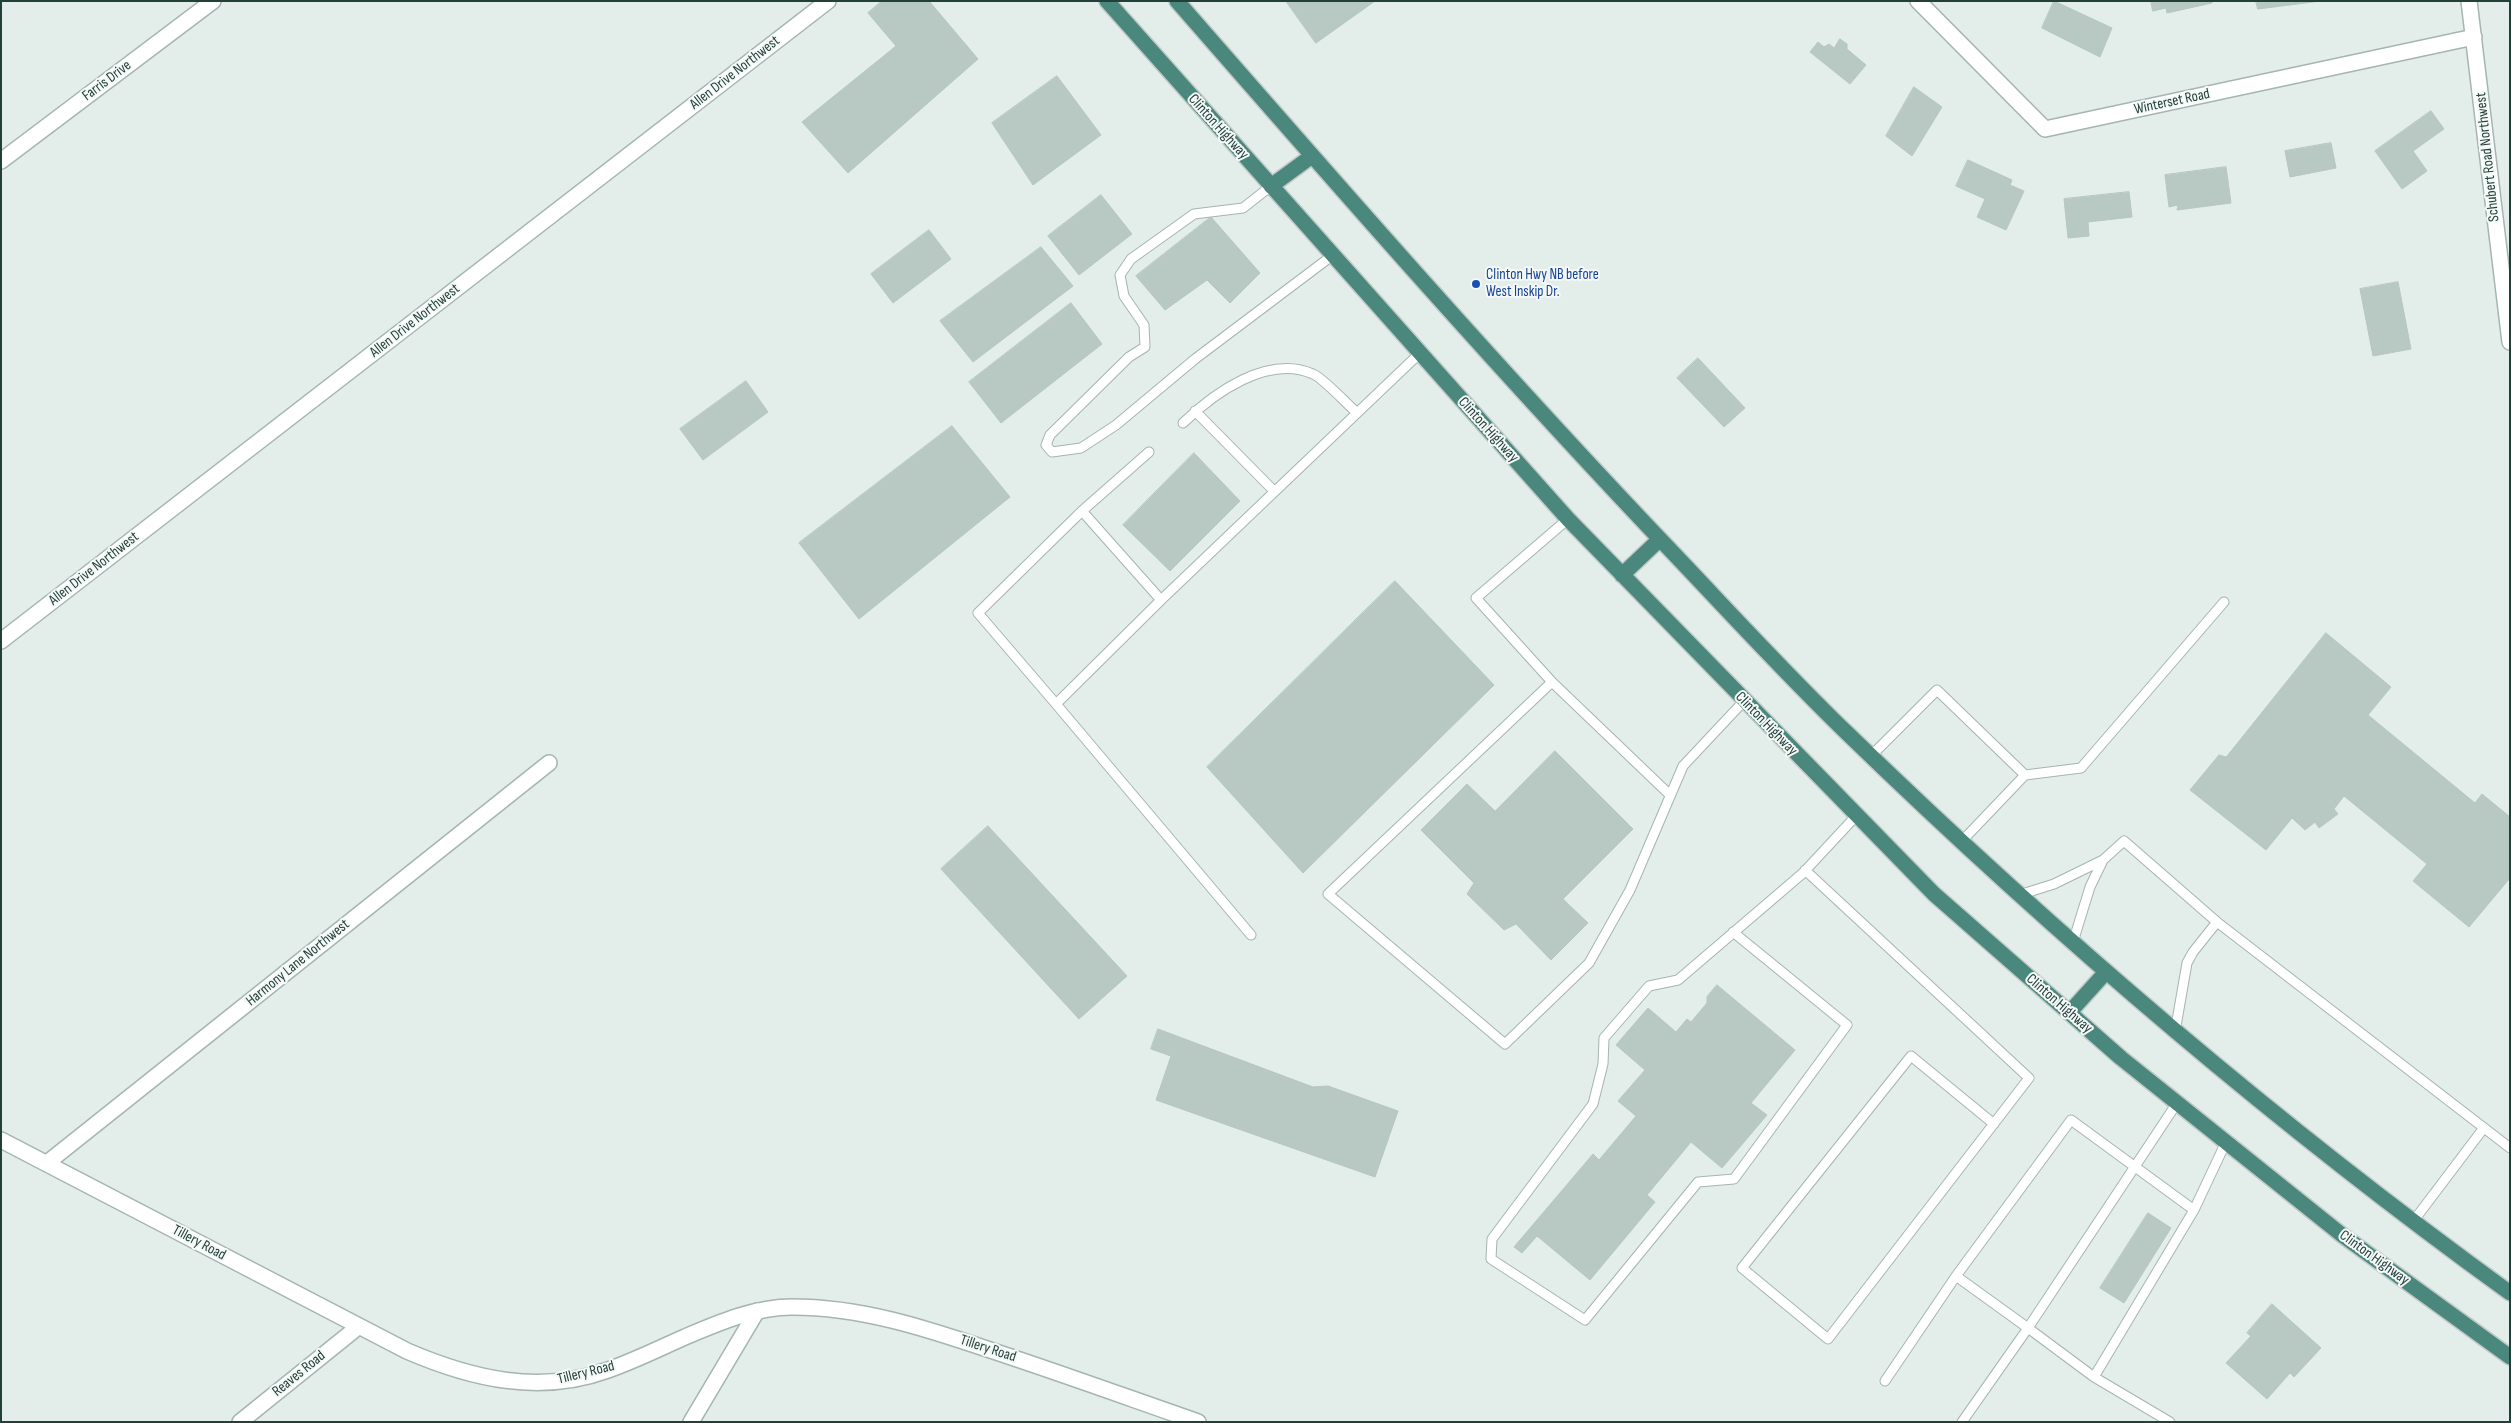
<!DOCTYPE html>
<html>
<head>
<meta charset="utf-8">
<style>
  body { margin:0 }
  #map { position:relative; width:2511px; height:1423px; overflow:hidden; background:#e3ede9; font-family:"Sofia Sans Condensed",sans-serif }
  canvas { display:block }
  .frame { position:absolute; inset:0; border:2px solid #223f39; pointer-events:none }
</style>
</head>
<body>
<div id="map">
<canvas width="2511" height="1423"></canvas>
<div class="frame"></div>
</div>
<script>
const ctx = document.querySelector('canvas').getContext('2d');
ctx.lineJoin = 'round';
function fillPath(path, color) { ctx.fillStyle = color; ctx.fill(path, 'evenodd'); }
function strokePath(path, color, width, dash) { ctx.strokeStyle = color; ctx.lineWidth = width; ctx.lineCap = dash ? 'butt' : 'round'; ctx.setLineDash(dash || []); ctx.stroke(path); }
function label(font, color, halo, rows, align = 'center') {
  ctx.font = font + ' "Sofia Sans Condensed",sans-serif'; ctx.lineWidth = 4; ctx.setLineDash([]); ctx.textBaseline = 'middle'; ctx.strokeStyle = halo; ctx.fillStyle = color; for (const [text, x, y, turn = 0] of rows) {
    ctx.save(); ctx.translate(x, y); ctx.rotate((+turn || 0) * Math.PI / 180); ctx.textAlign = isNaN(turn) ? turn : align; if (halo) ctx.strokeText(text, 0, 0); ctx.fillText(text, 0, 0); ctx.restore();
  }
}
const building = new Path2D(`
  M 882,1 L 929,1 L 978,59 L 848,173 L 802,122 L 896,46 L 868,13 Z
  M 1286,1 L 1375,1 L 1316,43 Z
  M 2054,1 L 2112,28 L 2100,57 L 2042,28 Z
  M 2151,1 L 2212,1 L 2212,3 L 2167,13 L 2166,8 L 2153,11 Z
  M 2256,1 L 2321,1 L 2258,9 Z
  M 1840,39 L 1847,44 L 1847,49 L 1866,65 L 1850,84 L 1810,52 L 1818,42 L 1824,47 L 1829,44 L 1834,48 Z
  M 1057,76 L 1101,135 L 1033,185 L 992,123 Z
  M 1914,87 L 1942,107 L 1912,156 L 1886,136 Z
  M 2431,111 L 2444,129 L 2413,151 L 2427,171 L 2402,189 L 2375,151 Z
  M 2331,143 L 2336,168 L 2290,177 L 2285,151 Z
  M 1968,160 L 2012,180 L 2010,185 L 2024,191 L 2006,230 L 1977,217 L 1985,199 L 1956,186 Z
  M 2226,167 L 2231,203 L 2177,210 L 2178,205 L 2169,207 L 2165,175 Z
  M 2129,192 L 2132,217 L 2088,222 L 2089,236 L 2068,238 L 2064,199 Z
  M 1101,195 L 1132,234 L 1079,275 L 1048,236 Z
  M 1211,217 L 1260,273 L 1230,303 L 1207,280 L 1165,310 L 1136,276 Z
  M 929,230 L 951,259 L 893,303 L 871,274 Z
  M 1041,247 L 1073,286 L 973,362 L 940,321 Z
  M 2398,282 L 2411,349 L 2373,356 L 2360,289 Z
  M 1071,303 L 1102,344 L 1001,423 L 969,382 Z
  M 1698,358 L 1745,408 L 1724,427 L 1677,378 Z
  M 746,381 L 768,412 L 703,460 L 680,429 Z
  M 952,426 L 1010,497 L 859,619 L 799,543 Z
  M 1194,453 L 1240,501 L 1170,571 L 1123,525 Z
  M 1395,581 L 1494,685 L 1303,873 L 1207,767 Z
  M 2326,633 L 2391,687 L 2368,715 L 2475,803 L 2482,794 L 2510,817 L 2510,878 L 2469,927 L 2413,881 L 2427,864 L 2344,796 L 2334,809 L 2338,814 L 2319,828 L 2315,822 L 2305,830 L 2292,818 L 2266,850 L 2190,790 L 2219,755 L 2226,757 Z
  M 1555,751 L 1633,829 L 1563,899 L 1588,923 L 1551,960 L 1516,924 L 1504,930 L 1467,894 L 1474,883 L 1421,830 L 1467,784 L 1495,811 Z
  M 988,826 L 1127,976 L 1079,1019 L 941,869 Z
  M 1717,985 L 1795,1050 L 1751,1103 L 1767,1115 L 1722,1168 L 1691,1142 L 1647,1195 L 1655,1202 L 1590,1280 L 1537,1236 L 1522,1253 L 1514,1247 L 1593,1154 L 1599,1160 L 1636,1116 L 1618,1101 L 1645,1070 L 1616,1045 L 1648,1008 L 1676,1032 L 1687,1019 L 1691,1022 L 1707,1003 L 1707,997 Z
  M 1158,1029 L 1313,1087 L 1328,1086 L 1398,1111 L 1375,1177 L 1156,1100 L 1171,1056 L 1151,1049 Z
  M 2148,1213 L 2171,1228 L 2124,1303 L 2100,1288 Z
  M 2272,1304 L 2321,1348 L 2294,1377 L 2290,1373 L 2267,1399 L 2226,1363 L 2251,1336 L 2247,1333 Z`);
const service = new Path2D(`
  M 1271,186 L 1243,208 L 1194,214 L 1131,259 L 1120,275 L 1124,296 L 1144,325 L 1145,347 L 1129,357 L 1050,435 L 1046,445 L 1052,452 L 1081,448 L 1116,425 L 1195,359 L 1333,255
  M 1195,411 L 1274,491
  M 1183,423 C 1214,393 1268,354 1313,374 C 1323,378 1346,403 1356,412
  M 1149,452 L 1082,511 L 978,613 L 1056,704 L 1161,600
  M 1082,511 L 1161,600 L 1420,353
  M 1568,519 L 1476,598 L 1552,682 L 1328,894 L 1505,1044 L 1589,963 L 1630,890 L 1683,766 L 1744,701
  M 1552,682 L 1670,795
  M 1056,704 L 1251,935
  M 1871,756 L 1937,690 L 2025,775 L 1961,842
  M 2025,775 L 2081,768 L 2224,602
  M 1805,870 L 2029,1078 L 1828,1339 L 1742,1268 L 1911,1056 L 1994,1124
  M 2019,895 L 2054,884 L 2103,860 L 2124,841 L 2217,922 L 2510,1148
  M 1733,932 L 1847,1025 L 1734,1179 L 1698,1182 L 1585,1320 L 1491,1259 L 1492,1239 L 1593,1104 L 1603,1064 L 1604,1038 L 1649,986 L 1678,980 L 1803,873 L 1856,816
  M 2073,942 L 2090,887 L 2103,860
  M 2175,1032 L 2187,963 L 2193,952 L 2217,922
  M 2177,1103 L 2028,1328 L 2094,1377 L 2194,1210 L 2226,1142
  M 2412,1223 L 2483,1129
  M 2094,1377 L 2170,1422
  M 1885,1381 L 1956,1276
  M 1962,1422 L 2028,1328 L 1956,1276 L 2071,1120 L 2194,1210`);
const minor = new Path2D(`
  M 1918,1 L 2045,129 L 2474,37
  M 2469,1 L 2510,342
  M 1,161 L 213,1
  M 1,641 L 828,1
  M 47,1163 L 549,763
  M 240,1422 L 358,1327
  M 691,1422 L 757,1311`);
const tertiary = new Path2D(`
  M 1,1140 L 407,1351 C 472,1379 540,1395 608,1370 C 634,1361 660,1348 685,1337 C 718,1323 755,1307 792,1307 C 861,1307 925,1328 990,1350 C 1060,1373 1129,1398 1198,1422`);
const trunk = new Path2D(`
  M 1107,1 L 1568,519 L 1934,894 L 2121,1058 L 2342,1235 L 2510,1357
  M 1177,1 C 1341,189 1505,377 1677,557 C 1733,616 1788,676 1846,732 C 2054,934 2275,1123 2510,1293
  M 1271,186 L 1312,156
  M 1622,575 L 1660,539
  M 2069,1013 L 2106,972`);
const markers = [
  [1476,284,5,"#1a4fb4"]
];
const streetNames = [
  ["Allen Drive Northwest",735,73,-38],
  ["Farris Drive",107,81,-37],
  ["Winterset Road",2172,102,-12],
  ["Clinton Highway",1218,127,48],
  ["Schubert Road Northwest",2488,157,-96],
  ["Allen Drive Northwest",415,321,-38],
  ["Clinton Highway",1488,430,48],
  ["Allen Drive Northwest",94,569,-38],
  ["Clinton Highway",1766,724,46],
  ["Harmony Lane Northwest",298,963,-39],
  ["Clinton Highway",2059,1004,41],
  ["Tillery Road",199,1243,28],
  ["Clinton Highway",2374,1258,36],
  ["Tillery Road",988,1349,18],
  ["Tillery Road",586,1373,-14],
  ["Reaves Road",299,1374,-39]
];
const transitNames = [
  ["Clinton Hwy NB before",1486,275],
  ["West Inskip Dr.",1486,292]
];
fillPath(building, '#b8c8c3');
strokePath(building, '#b5c7c1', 1);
strokePath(service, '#a5b5b1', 11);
strokePath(minor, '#a5b5b1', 18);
strokePath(tertiary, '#a5b5b1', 18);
strokePath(trunk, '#c1c9c8', 18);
strokePath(service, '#fff', 9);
strokePath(minor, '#fff', 15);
strokePath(tertiary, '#fff', 15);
strokePath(trunk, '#4a887e', 15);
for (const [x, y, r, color] of markers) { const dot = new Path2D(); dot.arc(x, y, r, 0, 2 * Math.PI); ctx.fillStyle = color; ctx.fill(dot); strokePath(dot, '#f4f9f7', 2); }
label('15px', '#223f39', '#f4f9f7', streetNames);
label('15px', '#164399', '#f4f9f7', transitNames, 'left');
</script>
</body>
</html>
